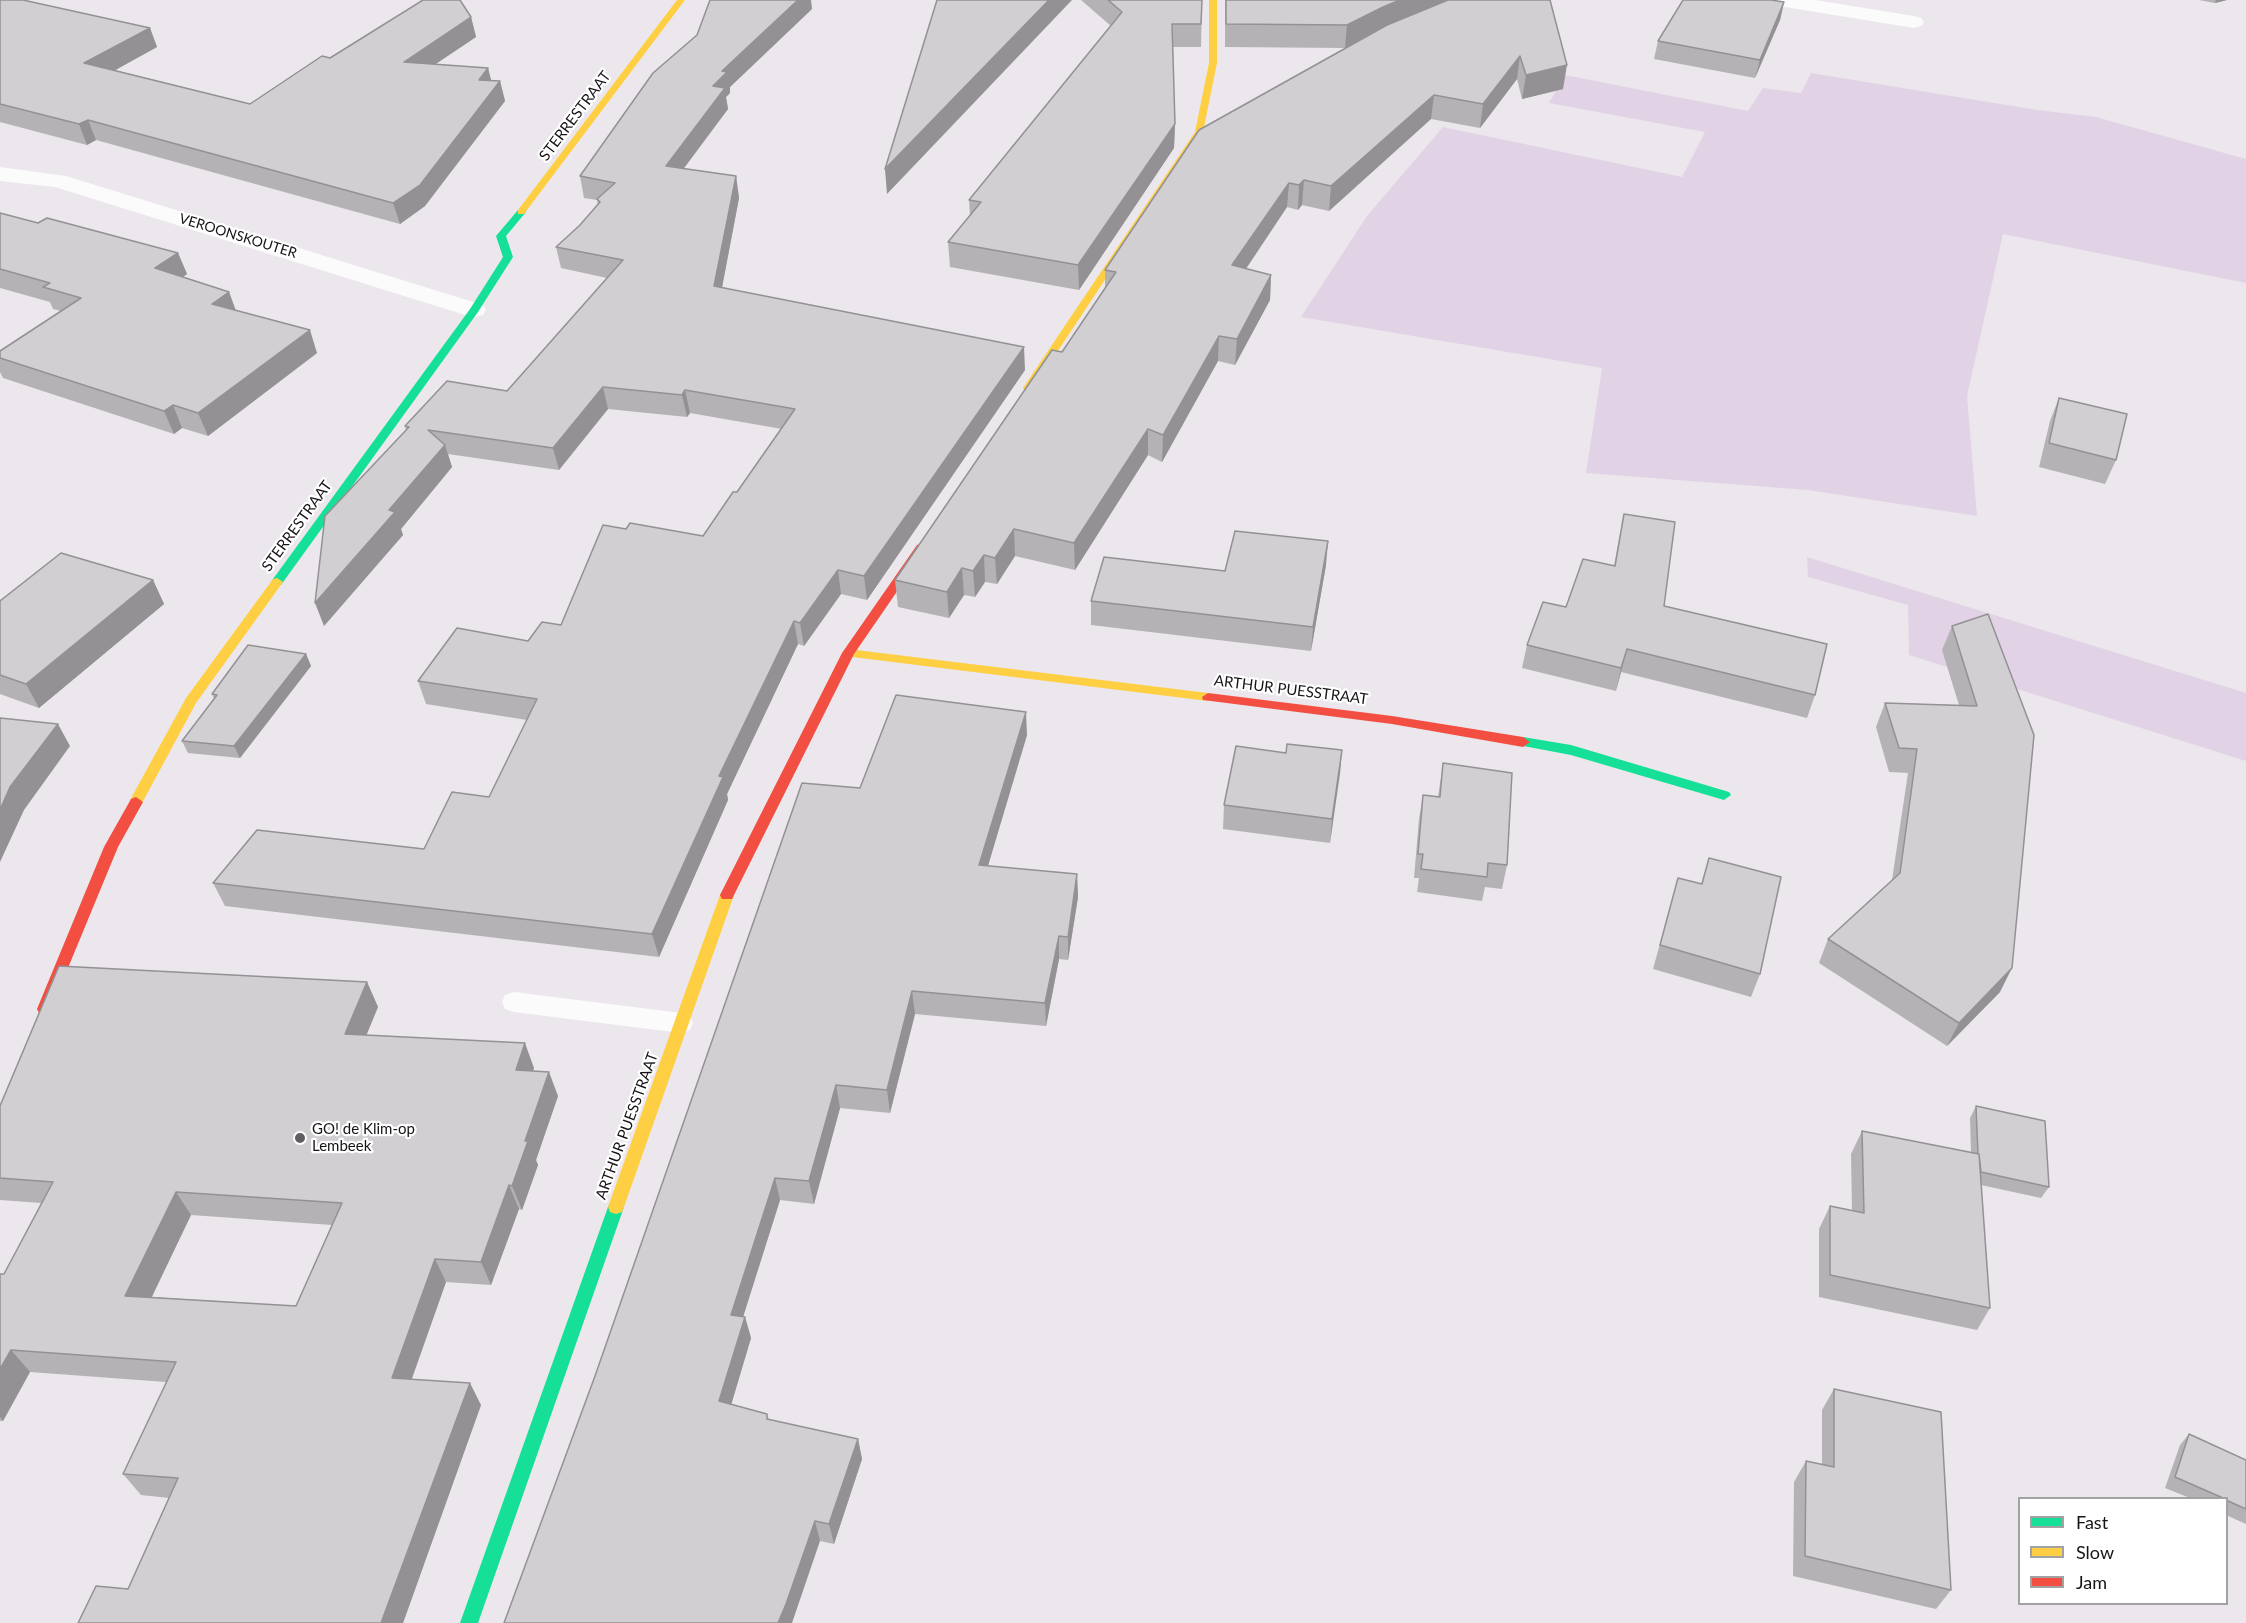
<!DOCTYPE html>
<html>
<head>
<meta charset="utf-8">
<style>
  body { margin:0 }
  #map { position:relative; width:2246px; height:1623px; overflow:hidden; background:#ebe7ec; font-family:Lato,sans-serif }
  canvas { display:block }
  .legend { position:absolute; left:2018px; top:1497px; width:210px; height:108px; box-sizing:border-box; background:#fff; border:2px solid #a2a1a3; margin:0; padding:8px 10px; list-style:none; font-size:18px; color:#171418 }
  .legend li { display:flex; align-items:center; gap:12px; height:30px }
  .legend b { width:30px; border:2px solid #a2a1a3 }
</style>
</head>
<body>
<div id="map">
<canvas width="2246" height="1623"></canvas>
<ul class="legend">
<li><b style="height:8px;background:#16e098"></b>Fast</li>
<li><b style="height:8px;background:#ffcf43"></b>Slow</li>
<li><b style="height:8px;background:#f24e42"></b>Jam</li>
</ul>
</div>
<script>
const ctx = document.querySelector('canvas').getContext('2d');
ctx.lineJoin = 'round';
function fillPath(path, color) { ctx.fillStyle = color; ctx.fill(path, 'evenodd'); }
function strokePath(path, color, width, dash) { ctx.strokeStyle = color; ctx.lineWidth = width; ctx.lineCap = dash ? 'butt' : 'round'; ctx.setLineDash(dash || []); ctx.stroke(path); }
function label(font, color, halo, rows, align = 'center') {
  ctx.font = font + ' Lato,sans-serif'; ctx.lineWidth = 4.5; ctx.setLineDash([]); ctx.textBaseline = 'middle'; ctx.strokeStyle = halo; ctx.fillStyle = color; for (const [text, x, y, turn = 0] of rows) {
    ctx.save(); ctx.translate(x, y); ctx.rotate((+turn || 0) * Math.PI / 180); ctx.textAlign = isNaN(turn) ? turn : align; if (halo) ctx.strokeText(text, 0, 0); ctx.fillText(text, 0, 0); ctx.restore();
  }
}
const green = new Path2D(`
  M 1811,73 L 2037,110 L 2096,117 L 2246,159 L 2246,283 L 2003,234 L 1967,396 L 1977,516 L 1808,490 L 1586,473 L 1602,368 L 1301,317 L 1367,216 L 1443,127 L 1682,177 L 1705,132 L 1549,103 L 1565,75 L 1748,111 L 1763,88 L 1801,93 Z
  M 1807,557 L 2246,693 L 2246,761 L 1909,655 L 1908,605 L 1808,577 Z`);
const lane = new Path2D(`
  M 514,992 L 681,1013 L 690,1016 L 693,1023 L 690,1030 L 681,1033 L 514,1012 L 505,1009 L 502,1002 L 505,995 Z`);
const street = new Path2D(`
  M 1769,0 L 1815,0 L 1914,16 L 1921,18 L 1924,22 L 1921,26 L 1914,28 L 1779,6 L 1772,4 Z
  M 0,167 L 66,176 L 483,305 L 486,310 L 483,315 L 474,317 L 465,315 L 55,187 L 0,181 Z`);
const fast = new Path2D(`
  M 518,210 L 526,212 L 506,236 L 513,257 L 478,312 L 281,585 L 273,585 L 271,582 L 273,579 L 470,309 L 503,257 L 496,236 Z
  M 1523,737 L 1571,745 L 1729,792 L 1731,795 L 1724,800 L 1571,755 L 1518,745 L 1516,742 Z
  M 616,1200 L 622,1202 L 624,1207 L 478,1623 L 460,1623 L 608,1207 L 610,1202 Z`);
const slow = new Path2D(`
  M 677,0 L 685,0 L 524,214 L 518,214 L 518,210 Z
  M 1209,0 L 1217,0 L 1217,63 L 1203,132 L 1032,390 L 1024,390 L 1023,388 L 1195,132 L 1209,63 Z
  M 277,578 L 283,582 L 196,703 L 141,805 L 131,805 L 129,802 L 186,698 L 273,579 Z
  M 848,649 L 1208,693 L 1214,697 L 1208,701 L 844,656 L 842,653 L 844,650 Z
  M 727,890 L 732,891 L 734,895 L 624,1207 L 622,1212 L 616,1214 L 610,1212 L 608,1207 L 720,895 L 722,891 Z`);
const jam = new Path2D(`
  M 921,544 L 927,548 L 854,654 L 732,899 L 722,899 L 720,895 L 842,653 L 917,545 Z
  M 1208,693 L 1392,716 L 1523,737 L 1530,742 L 1523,747 L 1392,724 L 1203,700 L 1202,697 Z
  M 136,797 L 143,802 L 118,847 L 51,1009 L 49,1013 L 44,1015 L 39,1013 L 37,1009 L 104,847 L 131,799 Z`);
const wall = new Path2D(`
  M 0,0 L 150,28 L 157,47 L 115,70 L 250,104 L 330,58 L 471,17 L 476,37 L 435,64 L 488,68 L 491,80 L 500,81 L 505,101 L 425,206 L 400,224 L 96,140 L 87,145 L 0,122 Z
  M 1081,0 L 1202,0 L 1201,47 L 1173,47 L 1175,124 L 1174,148 L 1079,290 L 950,267 L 948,242 L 970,216 L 969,200 L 1111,26 Z
  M 1225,0 L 1550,0 L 1563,89 L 1522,99 L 1517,79 L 1480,128 L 1431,119 L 1329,211 L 1302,205 L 1298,210 L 1287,207 L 1246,269 L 1271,275 L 1270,300 L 1235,365 L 1218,361 L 1162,462 L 1148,455 L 1075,570 L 1015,556 L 997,584 L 985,582 L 975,597 L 964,595 L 949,618 L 898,607 L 895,580 L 1062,352 L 1105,288 L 1105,270 L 1354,43 L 1345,48 L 1225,47 Z
  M 2199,0 L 2227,0 L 2215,3 Z
  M 1784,2 L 1780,20 L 1755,78 L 1654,59 L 1658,41 Z
  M 812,9 L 730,87 L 730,93 L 726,97 L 728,109 L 683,169 L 736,176 L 739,198 L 722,288 L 1025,370 L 867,600 L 841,594 L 804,646 L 798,644 L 727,794 L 728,800 L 659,957 L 225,906 L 213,883 L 424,849 L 489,797 L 527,720 L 426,704 L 418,681 L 528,641 L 561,625 L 626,529 L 703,536 L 737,492 L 782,429 L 690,413 L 687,417 L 608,409 L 559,470 L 448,454 L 452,467 L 401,529 L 403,535 L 324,626 L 406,430 L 405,426 L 507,391 L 607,278 L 561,268 L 556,247 L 580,225 L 598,205 L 597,200 L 584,198 L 580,176 Z
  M 0,213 L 38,223 L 178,253 L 187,274 L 183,277 L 229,292 L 236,311 L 317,353 L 208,436 L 182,428 L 174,434 L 3,378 L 0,372 L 0,358 L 61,311 L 53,309 L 50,302 L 0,288 Z
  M 2059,398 L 2116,460 L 2105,484 L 2039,467 L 2050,421 Z
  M 1624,514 L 1664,606 L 1815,695 L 1807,718 L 1621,672 L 1616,691 L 1522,668 L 1527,645 L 1566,607 L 1614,566 Z
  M 1326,565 L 1311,651 L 1091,625 L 1091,601 L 1225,571 Z
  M 153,580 L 164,604 L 39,708 L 0,694 L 0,601 Z
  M 1988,614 L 2000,992 L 1947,1046 L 1819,963 L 1828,939 L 1892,880 L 1908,773 L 1889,772 L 1876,727 L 1885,703 L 1959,705 L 1942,650 L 1952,626 Z
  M 306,654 L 311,666 L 240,758 L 188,753 L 182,741 L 214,699 L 212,694 Z
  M 1027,735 L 988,866 L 1077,874 L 1078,897 L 1068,960 L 1059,959 L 1046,1026 L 915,1014 L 890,1113 L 840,1108 L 814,1204 L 780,1200 L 743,1317 L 745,1317 L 751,1338 L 731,1405 L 767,1414 L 769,1420 L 858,1439 L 862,1459 L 834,1544 L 820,1541 L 504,1623 L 860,788 Z
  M 1342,750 L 1330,843 L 1223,829 L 1224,805 L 1286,753 Z
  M 1443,763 L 1507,865 L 1502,889 L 1485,887 L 1482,901 L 1417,892 L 1419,878 L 1414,878 L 1419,819 L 1423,795 L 1438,797 Z
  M 1709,858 L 1760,974 L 1751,997 L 1653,969 L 1678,878 L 1701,884 Z
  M 367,982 L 378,1007 L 366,1035 L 534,1068 L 533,1071 L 558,1096 L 536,1160 L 538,1165 L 522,1210 L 519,1209 L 491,1285 L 446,1282 L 412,1379 L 481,1405 L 403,1623 L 78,1623 L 128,1589 L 169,1498 L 141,1495 L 123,1474 L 166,1382 L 30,1372 L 3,1421 L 0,1421 L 0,1274 L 4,1274 L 41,1203 L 0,1200 L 0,1106 ZM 191,1215 L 332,1225 L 296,1306 L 152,1297 Z
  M 1976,1106 L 2049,1187 L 2041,1198 L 1981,1185 L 1990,1308 L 1977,1330 L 1819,1297 L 1819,1229 L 1830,1206 L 1852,1211 L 1851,1154 L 1862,1131 L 1971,1152 L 1970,1118 Z
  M 1834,1389 L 1951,1590 L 1936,1609 L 1793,1576 L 1794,1482 L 1806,1461 L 1822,1465 L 1822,1410 Z
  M 2189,1434 L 2246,1460 L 2246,1524 L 2226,1515 L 2226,1498 L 2190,1498 L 2165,1488 L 2180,1445 Z`);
const shadedWall = new Path2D(`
  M 798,0 L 811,0 L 812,9 L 730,87 L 730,93 L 726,97 L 728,109 L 670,187 L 666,166 L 722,71 Z
  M 1049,0 L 1072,0 L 887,194 L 885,169 Z
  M 1400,0 L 1454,0 L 1381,30 L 1345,48 L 1347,25 L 1383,7 Z
  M 2216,0 L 2227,0 L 2215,3 Z
  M 1784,2 L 1780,20 L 1755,78 L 1760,60 Z
  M 471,17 L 476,37 L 409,82 L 404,62 Z
  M 150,28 L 157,47 L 92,83 L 84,63 Z
  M 1520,56 L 1517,79 L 1480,128 L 1483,104 Z
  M 1567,65 L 1563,89 L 1522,99 L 1526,75 Z
  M 488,68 L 493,88 L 479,80 Z
  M 500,81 L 505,101 L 425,206 L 400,224 L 393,203 Z
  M 1434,95 L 1431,119 L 1329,211 L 1331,186 Z
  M 88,120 L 96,140 L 87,145 L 79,124 Z
  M 1175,124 L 1174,148 L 1079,290 L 1078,265 Z
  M 736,176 L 739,198 L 718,308 L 714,286 Z
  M 1304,180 L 1302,205 L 1298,210 L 1299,185 Z
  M 1289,183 L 1287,207 L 1231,291 L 1232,265 Z
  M 178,253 L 187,274 L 164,290 L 155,268 Z
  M 1271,275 L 1270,300 L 1235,365 L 1237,339 Z
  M 229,292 L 237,314 L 212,304 Z
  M 310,330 L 317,353 L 208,436 L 198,413 Z
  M 1219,336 L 1218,361 L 1162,462 L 1163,435 Z
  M 1024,347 L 1025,370 L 867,600 L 864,576 Z
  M 603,387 L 608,409 L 559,470 L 553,448 Z
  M 685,390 L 690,413 L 687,417 L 682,395 Z
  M 173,405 L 182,428 L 174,434 L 164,411 Z
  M 1148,429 L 1148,455 L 1075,570 L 1074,543 Z
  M 445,445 L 452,467 L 401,529 L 403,535 L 324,626 L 315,603 L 389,510 Z
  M 1014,529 L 1015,556 L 997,584 L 995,558 Z
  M 1328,541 L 1326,565 L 1311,651 L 1313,627 Z
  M 984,555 L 985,582 L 975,597 L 973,571 Z
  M 962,568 L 964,595 L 949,618 L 947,592 Z
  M 838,570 L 841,594 L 804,646 L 800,623 Z
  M 153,580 L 164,604 L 39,708 L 26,684 Z
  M 794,621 L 798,644 L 727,794 L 728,800 L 659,957 L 652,934 L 719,776 Z
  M 1627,649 L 1621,672 L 1616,691 L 1621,668 Z
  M 306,654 L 311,666 L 240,758 L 234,746 Z
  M 1026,712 L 1027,735 L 981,889 L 979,865 Z
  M 58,724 L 70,746 L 24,810 L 0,862 L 0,810 L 10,787 Z
  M 1342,750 L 1340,774 L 1330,843 L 1332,819 Z
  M 1077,874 L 1078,897 L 1068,960 L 1068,937 Z
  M 1059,936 L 1059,959 L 1046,1026 L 1045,1003 Z
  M 2012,968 L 2000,992 L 1947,1046 L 1959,1023 Z
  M 367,982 L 378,1007 L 357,1058 L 345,1034 Z
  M 912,991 L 915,1014 L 890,1113 L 887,1090 Z
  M 525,1043 L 534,1068 L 525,1094 L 516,1070 Z
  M 549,1072 L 558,1096 L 536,1160 L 538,1165 L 522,1210 L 512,1186 L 525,1141 Z
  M 836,1085 L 840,1108 L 814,1204 L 809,1181 Z
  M 775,1178 L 780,1200 L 737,1336 L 731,1315 Z
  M 509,1185 L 519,1209 L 491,1285 L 481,1262 Z
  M 176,1192 L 191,1215 L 141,1319 L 125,1296 Z
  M 435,1259 L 446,1282 L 404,1400 L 392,1378 Z
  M 745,1317 L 751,1338 L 726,1422 L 719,1401 Z
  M 11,1350 L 30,1372 L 3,1421 L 0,1417 L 0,1369 Z
  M 470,1383 L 481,1405 L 403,1623 L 381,1623 Z
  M 858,1439 L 862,1459 L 834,1544 L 829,1524 Z
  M 815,1521 L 820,1541 L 792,1623 L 778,1623 Z`);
const building = new Path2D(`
  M 0,0 L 23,0 L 150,28 L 84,63 L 250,104 L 322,56 L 330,58 L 423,0 L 460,0 L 471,17 L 404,62 L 488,68 L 479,80 L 500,81 L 420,185 L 393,203 L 88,120 L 79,124 L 0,104 Z
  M 710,0 L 798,0 L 722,71 L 727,72 L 713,86 L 725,88 L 666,166 L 736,176 L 714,286 L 1024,347 L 864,576 L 838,570 L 800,623 L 794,621 L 719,776 L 723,777 L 652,934 L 213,883 L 257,830 L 424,849 L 452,792 L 489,797 L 537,699 L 418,681 L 457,628 L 528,641 L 542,622 L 561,625 L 603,525 L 626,529 L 630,523 L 703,536 L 733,492 L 737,492 L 795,409 L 685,390 L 682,395 L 603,387 L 553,448 L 428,430 L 445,445 L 389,510 L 395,512 L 315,603 L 325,516 L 409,427 L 405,426 L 447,381 L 507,391 L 623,260 L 556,247 L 580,225 L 600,202 L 597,199 L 615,183 L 580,176 L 653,73 L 697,35 Z
  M 937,0 L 1049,0 L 885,169 Z
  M 1108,0 L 1202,0 L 1201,24 L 1172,24 L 1175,124 L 1078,265 L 948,242 L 981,202 L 969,200 L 1122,12 Z
  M 1226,0 L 1400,0 L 1383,7 L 1347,25 L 1226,24 Z
  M 1448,0 L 1550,0 L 1567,65 L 1526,75 L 1520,56 L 1483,104 L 1434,95 L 1331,186 L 1304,180 L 1299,185 L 1289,183 L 1232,265 L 1271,275 L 1237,339 L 1219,336 L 1163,435 L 1148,429 L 1074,543 L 1014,529 L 995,558 L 984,555 L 973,571 L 962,568 L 947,592 L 895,580 L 1052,350 L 1062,352 L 1116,272 L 1105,270 L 1199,130 L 1387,25 Z
  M 1683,0 L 1771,0 L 1784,2 L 1760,60 L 1658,41 Z
  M 0,213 L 38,223 L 47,218 L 178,253 L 155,268 L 229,292 L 212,304 L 310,330 L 198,413 L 173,405 L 164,411 L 0,358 L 0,351 L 81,298 L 43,287 L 50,283 L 0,269 Z
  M 2059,398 L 2127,414 L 2116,460 L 2049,443 Z
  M 1624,514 L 1675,522 L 1664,606 L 1827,644 L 1815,695 L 1627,649 L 1621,668 L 1527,645 L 1543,602 L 1566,607 L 1583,559 L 1615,566 Z
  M 1235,531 L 1328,541 L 1313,627 L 1091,601 L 1104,557 L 1225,571 Z
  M 61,553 L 153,580 L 26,684 L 0,675 L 0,601 Z
  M 1988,614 L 2034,735 L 2012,968 L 1959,1023 L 1828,939 L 1900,873 L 1917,749 L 1899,748 L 1885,703 L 1977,706 L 1952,626 Z
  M 248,645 L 306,654 L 234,746 L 182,741 L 217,695 L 212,694 Z
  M 896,695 L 1026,712 L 979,865 L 1077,874 L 1068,937 L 1059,936 L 1045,1003 L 912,991 L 887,1090 L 836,1085 L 809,1181 L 775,1178 L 731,1315 L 745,1317 L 719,1401 L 767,1414 L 767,1419 L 858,1439 L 829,1524 L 815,1521 L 786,1604 L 778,1623 L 504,1623 L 595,1376 L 802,783 L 860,788 Z
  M 0,718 L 58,724 L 10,787 L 0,810 Z
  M 1287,744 L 1342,750 L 1332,819 L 1224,805 L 1236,746 L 1286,753 Z
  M 1443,763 L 1512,773 L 1507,865 L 1488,863 L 1487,877 L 1421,869 L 1423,854 L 1418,854 L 1423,795 L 1440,797 Z
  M 1709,858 L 1781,877 L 1760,974 L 1660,945 L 1678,878 L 1702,884 Z
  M 59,966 L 367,982 L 345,1034 L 525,1043 L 516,1070 L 549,1072 L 525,1141 L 528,1141 L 512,1186 L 509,1185 L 481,1262 L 435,1259 L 392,1378 L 470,1383 L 381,1623 L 78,1623 L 96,1586 L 128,1589 L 178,1478 L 123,1474 L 176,1362 L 11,1350 L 0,1369 L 0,1274 L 4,1274 L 53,1182 L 0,1178 L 0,1106 ZM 176,1192 L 342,1203 L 296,1306 L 125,1296 Z
  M 1976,1106 L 2045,1121 L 2049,1187 L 1981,1172 L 1979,1154 L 1978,1154 Z
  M 1862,1131 L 1979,1154 L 1990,1308 L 1830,1275 L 1830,1206 L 1864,1213 Z
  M 1834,1389 L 1941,1412 L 1951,1590 L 1805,1556 L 1806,1461 L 1834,1467 Z
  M 2189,1434 L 2246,1460 L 2246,1509 L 2226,1500 L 2226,1498 L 2223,1498 L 2175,1477 Z`);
const markers = [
  [300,1138,6,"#615e62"]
];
const farStreetnames = [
  ["VEROONSKOUTER",238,236,17]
];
const streetNames = [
  ["STERRESTRAAT",575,116,-53],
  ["STERRESTRAAT",297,526,-54],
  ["ARTHUR PUESSTRAAT",1291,690,7],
  ["ARTHUR PUESSTRAAT",627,1126,-70]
];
const poiNames = [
  ["GO! de Klim-op",312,1129],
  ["Lembeek",312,1146]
];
fillPath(green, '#e1d3e5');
fillPath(lane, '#fcfbfc');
fillPath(street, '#fcfbfc');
fillPath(fast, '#16e098');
fillPath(slow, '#ffcf43');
fillPath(jam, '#f24e42');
fillPath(wall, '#b5b2b5');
fillPath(shadedWall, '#939194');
fillPath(building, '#d2cfd3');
strokePath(building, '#939194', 1.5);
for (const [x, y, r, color] of markers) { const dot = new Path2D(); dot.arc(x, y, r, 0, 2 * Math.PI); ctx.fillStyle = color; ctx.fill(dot); strokePath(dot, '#fff', 2); }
label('14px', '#171418', '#fff', farStreetnames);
label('15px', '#171418', '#fff', streetNames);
label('15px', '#171418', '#fff', poiNames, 'left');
</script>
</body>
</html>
